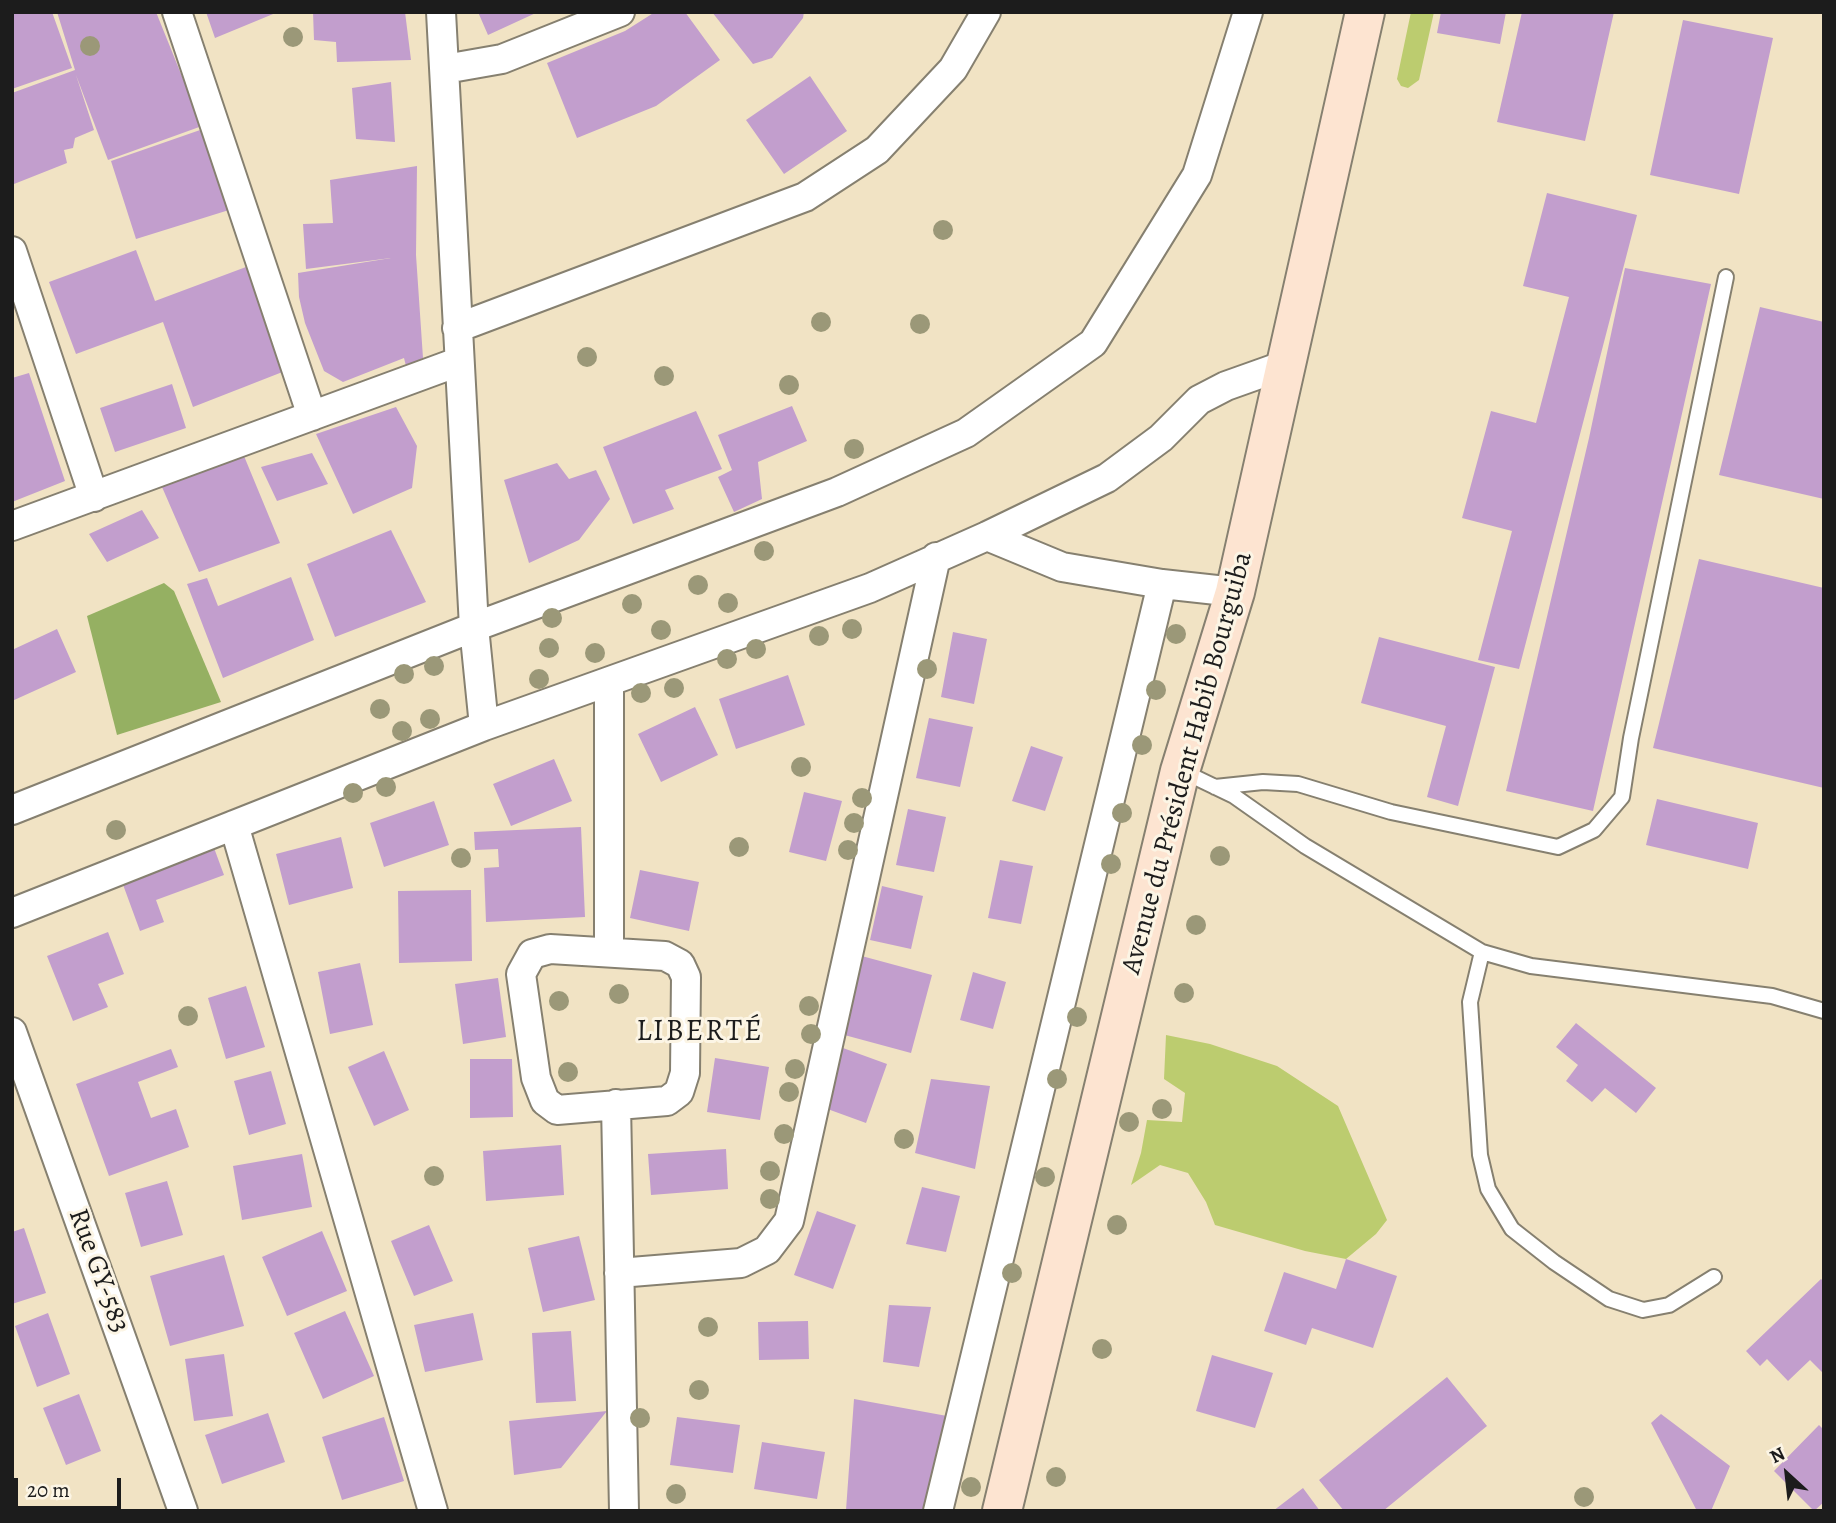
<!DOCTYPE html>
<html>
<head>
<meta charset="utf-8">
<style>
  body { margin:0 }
  #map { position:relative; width:1836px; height:1523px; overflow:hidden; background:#f1e3c4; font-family:Alegreya,serif }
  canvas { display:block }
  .frame { position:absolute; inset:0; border:14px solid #1c1c1c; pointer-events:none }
  .north { position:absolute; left:1752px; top:1439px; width:70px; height:70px; -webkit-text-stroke:5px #fcf5e5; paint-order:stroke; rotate:333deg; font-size:19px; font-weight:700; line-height:28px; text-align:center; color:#1c1c1c }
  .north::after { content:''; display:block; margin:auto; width:24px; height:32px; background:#1c1c1c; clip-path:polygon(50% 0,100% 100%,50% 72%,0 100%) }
  .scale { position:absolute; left:14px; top:1478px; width:107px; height:32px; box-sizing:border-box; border:4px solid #1c1c1c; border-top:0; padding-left:9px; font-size:21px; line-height:24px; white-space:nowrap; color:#1c1c1c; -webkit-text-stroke:5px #fcf5e5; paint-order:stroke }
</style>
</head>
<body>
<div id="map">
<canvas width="1836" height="1523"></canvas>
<div class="frame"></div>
<div class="north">N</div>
<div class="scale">20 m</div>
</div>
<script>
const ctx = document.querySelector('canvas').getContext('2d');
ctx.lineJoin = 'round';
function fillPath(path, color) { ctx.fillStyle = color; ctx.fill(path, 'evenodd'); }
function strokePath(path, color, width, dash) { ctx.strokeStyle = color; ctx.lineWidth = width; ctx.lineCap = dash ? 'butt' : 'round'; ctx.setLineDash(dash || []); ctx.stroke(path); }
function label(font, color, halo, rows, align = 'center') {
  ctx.font = font + ' Alegreya,serif'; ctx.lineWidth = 6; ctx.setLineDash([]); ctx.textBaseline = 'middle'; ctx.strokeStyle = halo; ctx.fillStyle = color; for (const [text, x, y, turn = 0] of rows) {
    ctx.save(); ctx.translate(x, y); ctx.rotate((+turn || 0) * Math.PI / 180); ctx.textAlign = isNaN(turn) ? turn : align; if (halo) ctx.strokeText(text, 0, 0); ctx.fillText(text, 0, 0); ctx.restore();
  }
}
const green = new Path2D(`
  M 1411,12 L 1434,12 L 1419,80 L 1408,88 L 1401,86 L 1397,79 Z
  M 1166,1035 L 1210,1044 L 1277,1066 L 1338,1106 L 1387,1220 L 1376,1234 L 1346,1259 L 1305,1251 L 1215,1225 L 1206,1202 L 1188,1173 L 1160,1165 L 1131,1185 L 1141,1153 L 1147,1120 L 1182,1122 L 1185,1093 L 1164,1079 Z`);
const forest = new Path2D(`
  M 164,583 L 174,591 L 221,702 L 117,735 L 87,616 Z`);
const building = new Path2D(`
  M 12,12 L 52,12 L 72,68 L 12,89 Z
  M 57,12 L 156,12 L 202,126 L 108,160 L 76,75 L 94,130 L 75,138 L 73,148 L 64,150 L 67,163 L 14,184 L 12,93 L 75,70 Z
  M 206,12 L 278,12 L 215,38 Z
  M 313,12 L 405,12 L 411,60 L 337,62 L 336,42 L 314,40 Z
  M 478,12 L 538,12 L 488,35 Z
  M 655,12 L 685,12 L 720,60 L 656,106 L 577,138 L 547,63 L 625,31 Z
  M 712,12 L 804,12 L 803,18 L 772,58 L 753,64 Z
  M 1441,12 L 1506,12 L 1500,44 L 1437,33 Z
  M 1522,12 L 1614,12 L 1585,141 L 1497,122 Z
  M 1683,20 L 1773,38 L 1739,194 L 1650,175 Z
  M 810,76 L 847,131 L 784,174 L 746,120 Z
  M 391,82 L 395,142 L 356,139 L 352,88 Z
  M 203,129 L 229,210 L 136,239 L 111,161 Z
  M 417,166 L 416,255 L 423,358 L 406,366 L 404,358 L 343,382 L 324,371 L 305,323 L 299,297 L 298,273 L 391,258 L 306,269 L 303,224 L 333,223 L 330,180 Z
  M 1547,193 L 1637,215 L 1519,669 L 1478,660 L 1512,531 L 1462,518 L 1491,411 L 1536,423 L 1569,297 L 1523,286 Z
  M 136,250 L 155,301 L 246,267 L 285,371 L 193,407 L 163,322 L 76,354 L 49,282 Z
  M 1625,268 L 1711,284 L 1593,811 L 1506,791 L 1589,438 Z
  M 1760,307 L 1824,322 L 1824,499 L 1719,475 Z
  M 29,373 L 65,481 L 12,502 L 12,378 Z
  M 172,384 L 186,428 L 115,452 L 100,408 Z
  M 792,406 L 807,441 L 758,462 L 762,499 L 734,512 L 718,477 L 732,470 L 718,435 Z
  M 396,407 L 417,446 L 412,488 L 353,514 L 316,434 Z
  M 696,411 L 722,469 L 665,490 L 674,509 L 633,524 L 603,447 Z
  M 312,453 L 328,484 L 277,501 L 261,467 Z
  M 244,456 L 280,543 L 199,572 L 162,487 Z
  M 557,463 L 569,479 L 596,470 L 610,499 L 579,540 L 529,563 L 504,480 Z
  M 142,510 L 159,538 L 107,562 L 89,534 Z
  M 391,530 L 426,602 L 335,637 L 307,564 Z
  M 1699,559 L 1824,588 L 1824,788 L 1653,748 Z
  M 291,577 L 314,640 L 223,678 L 187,584 L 207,578 L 218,606 Z
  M 57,629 L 76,672 L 12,701 L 12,650 Z
  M 953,632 L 987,639 L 974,704 L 941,697 Z
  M 1379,637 L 1495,667 L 1458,806 L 1427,797 L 1446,726 L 1361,703 Z
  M 788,675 L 805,725 L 736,749 L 719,699 Z
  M 695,707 L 718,755 L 661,782 L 638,734 Z
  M 929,718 L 973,727 L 960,787 L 916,778 Z
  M 1031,746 L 1063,757 L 1045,811 L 1012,801 Z
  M 554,759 L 572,801 L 511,826 L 493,784 Z
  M 804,792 L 842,801 L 826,861 L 789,852 Z
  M 1657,799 L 1758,823 L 1748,869 L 1646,845 Z
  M 434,801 L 449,845 L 384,867 L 370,823 Z
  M 908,809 L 946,817 L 934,872 L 896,865 Z
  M 581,827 L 585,917 L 486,922 L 484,868 L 499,867 L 498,849 L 475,850 L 474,832 Z
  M 210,837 L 224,875 L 156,900 L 164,922 L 140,931 L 118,871 Z
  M 341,837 L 353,888 L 289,905 L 276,854 Z
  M 1000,860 L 1033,866 L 1021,924 L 988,918 Z
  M 640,870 L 699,882 L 689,931 L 630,918 Z
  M 882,886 L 923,896 L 911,949 L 870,940 Z
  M 471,890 L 472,961 L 399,963 L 398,891 Z
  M 108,932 L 124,974 L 98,984 L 108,1007 L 73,1021 L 47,956 Z
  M 858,955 L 932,975 L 911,1053 L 837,1033 Z
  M 360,963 L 373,1025 L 330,1034 L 318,972 Z
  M 973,972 L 1006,982 L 993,1029 L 960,1020 Z
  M 498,978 L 506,1037 L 463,1044 L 455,984 Z
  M 246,986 L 265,1047 L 226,1059 L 208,998 Z
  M 1576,1023 L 1656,1088 L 1636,1113 L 1605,1088 L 1592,1102 L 1566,1081 L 1578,1065 L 1556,1047 Z
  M 843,1048 L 887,1064 L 866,1123 L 822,1107 Z
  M 171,1049 L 178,1067 L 138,1082 L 151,1118 L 176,1109 L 189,1147 L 109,1176 L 76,1084 Z
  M 384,1051 L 409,1110 L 374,1126 L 348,1067 Z
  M 715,1058 L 769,1067 L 760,1120 L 707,1112 Z
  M 470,1059 L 512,1059 L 513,1117 L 470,1118 Z
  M 271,1071 L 286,1124 L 249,1135 L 234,1081 Z
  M 931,1079 L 990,1086 L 975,1169 L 915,1153 Z
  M 561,1145 L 564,1195 L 486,1201 L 483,1151 Z
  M 726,1149 L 728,1189 L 651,1195 L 648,1154 Z
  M 302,1154 L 312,1207 L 242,1220 L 233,1166 Z
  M 167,1181 L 183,1235 L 141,1247 L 125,1193 Z
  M 922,1187 L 960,1196 L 946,1252 L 906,1244 Z
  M 817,1211 L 856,1225 L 833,1289 L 794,1275 Z
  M 429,1225 L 453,1281 L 414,1296 L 391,1241 Z
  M 24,1228 L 46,1293 L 12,1304 L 12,1232 Z
  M 322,1231 L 347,1291 L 287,1316 L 262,1257 Z
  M 579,1236 L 595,1300 L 543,1312 L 528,1248 Z
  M 224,1255 L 244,1326 L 170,1346 L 150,1276 Z
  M 1346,1259 L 1397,1276 L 1373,1348 L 1312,1328 L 1306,1345 L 1264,1331 L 1284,1272 L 1336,1289 Z
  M 1821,1279 L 1824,1282 L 1824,1374 L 1810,1360 L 1788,1381 L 1767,1359 L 1760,1366 L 1746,1351 Z
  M 889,1305 L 931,1307 L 919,1367 L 883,1362 Z
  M 345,1311 L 374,1376 L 323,1399 L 294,1333 Z
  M 48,1313 L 70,1374 L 37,1387 L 15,1326 Z
  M 473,1313 L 483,1360 L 425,1372 L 414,1325 Z
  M 808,1321 L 809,1359 L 759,1360 L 758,1322 Z
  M 571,1331 L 576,1401 L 536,1403 L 532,1333 Z
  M 224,1354 L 233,1416 L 194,1421 L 185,1359 Z
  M 1212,1355 L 1273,1373 L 1255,1428 L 1196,1411 Z
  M 1447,1377 L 1487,1426 L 1383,1511 L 1344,1511 L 1319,1480 Z
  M 79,1394 L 101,1451 L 66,1465 L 43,1408 Z
  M 854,1399 L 958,1418 L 935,1511 L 846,1510 Z
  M 607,1411 L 561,1468 L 514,1475 L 509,1421 Z
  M 268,1413 L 285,1462 L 222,1484 L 205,1435 Z
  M 1661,1414 L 1730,1466 L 1711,1511 L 1697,1511 L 1651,1423 Z
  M 384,1417 L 404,1481 L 342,1500 L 322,1437 Z
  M 677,1417 L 740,1425 L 733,1473 L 670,1465 Z
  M 1819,1425 L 1824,1430 L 1824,1502 L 1814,1511 L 1774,1471 Z
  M 762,1442 L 825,1452 L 817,1499 L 754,1489 Z
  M 1303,1488 L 1320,1511 L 1273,1511 Z`);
const service = new Path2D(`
  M 1182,771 L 1234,796 L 1305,846 L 1482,952 L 1531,966 L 1772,996 L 1824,1011
  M 1215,787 L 1263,782 L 1298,784 L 1391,812 L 1558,847 L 1594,830 L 1622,797 L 1631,738 L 1726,277
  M 1482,952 L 1470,1002 L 1480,1155 L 1488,1189 L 1512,1229 L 1554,1262 L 1609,1299 L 1643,1310 L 1669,1305 L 1714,1277`);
const minor = new Path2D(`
  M 177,12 L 312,416
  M 441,12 L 474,627 L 484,726
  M 445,69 L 502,59 L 620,12
  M 12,251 L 94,497
  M 457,328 L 805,197 L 877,150 L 953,69 L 986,12
  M 12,526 L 458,362
  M 987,536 L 1062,567 L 1162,584 L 1235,592
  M 609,682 L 609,951
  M 12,810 L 474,627 L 837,492 L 966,433 L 1093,343 L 1197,175 L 1248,12
  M 234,825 L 433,1511
  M 12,913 L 484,726 L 870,588 L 987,536 L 1107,478 L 1161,438 L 1199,400 L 1226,386 L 1285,365
  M 550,949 L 665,956 L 680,964 L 686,977 L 685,1073 L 679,1092 L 667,1101 L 557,1110 L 545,1101 L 536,1078 L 521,974 L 532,954 Z
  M 12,1032 L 183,1511
  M 616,1104 L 624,1511
  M 619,1273 L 741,1263 L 767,1250 L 789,1221 L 936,557
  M 938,1511 L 1162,584`);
const secondary = new Path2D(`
  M 1002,1511 L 1180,771 L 1235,592 L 1365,12`);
const trees = [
  [293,37],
  [90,46],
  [943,230],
  [821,322],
  [920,324],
  [587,357],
  [664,376],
  [789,385],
  [854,449],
  [764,551],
  [698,585],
  [728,603],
  [632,604],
  [552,618],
  [852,629],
  [661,630],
  [1176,634],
  [819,636],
  [549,648],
  [756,649],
  [595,653],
  [727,659],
  [434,666],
  [927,669],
  [404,674],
  [539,679],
  [674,688],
  [1156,690],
  [641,693],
  [380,709],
  [430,719],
  [402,731],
  [1142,745],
  [801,767],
  [386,787],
  [353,793],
  [862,798],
  [1122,813],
  [854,823],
  [116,830],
  [739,847],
  [848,850],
  [1220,856],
  [461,858],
  [1111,864],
  [1196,925],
  [1184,993],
  [619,994],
  [559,1001],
  [809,1006],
  [188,1016],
  [1077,1017],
  [811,1034],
  [795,1069],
  [568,1072],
  [1057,1079],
  [789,1092],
  [1162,1109],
  [1129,1122],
  [784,1134],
  [904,1139],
  [770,1171],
  [434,1176],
  [1045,1177],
  [770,1199],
  [1117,1225],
  [1012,1273],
  [708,1327],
  [1102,1349],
  [699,1390],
  [640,1418],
  [1056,1477],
  [971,1487],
  [676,1494],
  [1584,1497]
];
const streetNames = [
  ["Avenue du Président Habib Bourguiba",1188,763,-75],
  ["Rue GY-583",98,1271,70]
];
const neighbourhoodNames = [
  ["LIBERTÉ",700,1033]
];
fillPath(green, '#bccc6f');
fillPath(forest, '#95b062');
fillPath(building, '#c29ecd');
strokePath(service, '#868070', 18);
strokePath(minor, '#868070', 32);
strokePath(secondary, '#868070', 42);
strokePath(service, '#fff', 14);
strokePath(minor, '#fff', 28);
strokePath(secondary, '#fde4d1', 38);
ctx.fillStyle = '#9b9878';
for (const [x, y] of trees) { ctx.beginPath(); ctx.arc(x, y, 10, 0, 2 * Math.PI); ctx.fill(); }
label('28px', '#1c1c1c', '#fcf5e5', streetNames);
ctx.letterSpacing = '2px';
label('30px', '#1c1c1c', '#fcf5e5', neighbourhoodNames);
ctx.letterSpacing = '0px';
</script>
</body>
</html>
